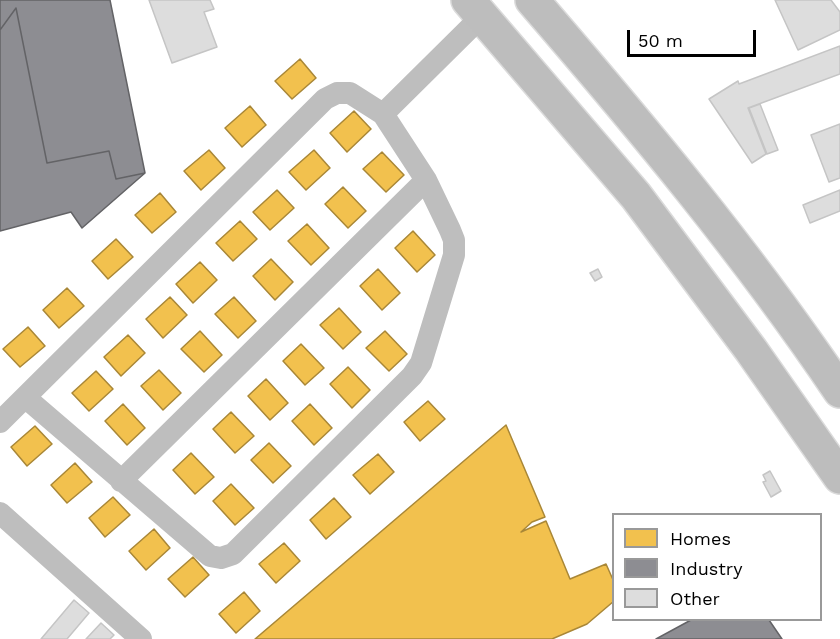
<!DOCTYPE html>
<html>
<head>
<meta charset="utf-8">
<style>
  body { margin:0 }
  #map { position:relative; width:840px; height:639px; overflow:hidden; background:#fff; font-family:"Work Sans",sans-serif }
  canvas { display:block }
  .legend { position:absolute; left:612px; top:513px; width:210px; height:108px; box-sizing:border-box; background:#fff; border:2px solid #999; margin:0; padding:8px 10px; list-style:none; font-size:18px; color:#000 }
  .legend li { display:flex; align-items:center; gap:12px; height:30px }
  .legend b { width:30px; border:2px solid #999 }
  .scale { position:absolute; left:627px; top:30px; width:129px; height:27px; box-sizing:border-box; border:3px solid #000; border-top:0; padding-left:8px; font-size:18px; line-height:21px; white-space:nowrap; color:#000; -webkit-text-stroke:4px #fff; paint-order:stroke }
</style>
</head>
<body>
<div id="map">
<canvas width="840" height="639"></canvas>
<ul class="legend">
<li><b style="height:16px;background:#f2c14e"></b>Homes</li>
<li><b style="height:16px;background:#8d8d92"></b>Industry</li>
<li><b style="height:16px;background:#ddd"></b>Other</li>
</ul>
<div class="scale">50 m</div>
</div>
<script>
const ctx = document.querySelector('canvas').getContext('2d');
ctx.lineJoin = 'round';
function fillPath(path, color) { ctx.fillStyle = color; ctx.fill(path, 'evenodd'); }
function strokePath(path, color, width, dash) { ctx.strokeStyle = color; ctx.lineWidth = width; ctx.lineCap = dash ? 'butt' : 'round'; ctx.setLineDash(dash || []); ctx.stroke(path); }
const homes = new Path2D(`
  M 300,59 L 316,78 L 292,99 L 275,81 Z
  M 250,106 L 266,125 L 242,147 L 225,128 Z
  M 354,111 L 371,129 L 347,152 L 330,133 Z
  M 209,150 L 225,168 L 201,190 L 184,171 Z
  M 314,150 L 330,168 L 306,190 L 289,172 Z
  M 382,152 L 404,175 L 386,192 L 363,169 Z
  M 343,187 L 366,211 L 348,228 L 325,204 Z
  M 277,190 L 294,208 L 270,230 L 253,212 Z
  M 160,193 L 176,212 L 152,233 L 135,215 Z
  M 240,221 L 257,239 L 233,261 L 216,243 Z
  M 307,224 L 329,248 L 311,265 L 288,241 Z
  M 413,231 L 435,255 L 417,272 L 395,248 Z
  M 116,239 L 133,257 L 108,279 L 92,261 Z
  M 271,259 L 293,282 L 275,300 L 253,276 Z
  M 200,262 L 217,280 L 193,303 L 176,284 Z
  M 378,269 L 400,293 L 382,310 L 360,286 Z
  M 67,288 L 84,306 L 59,328 L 43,310 Z
  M 170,297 L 187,315 L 163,338 L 146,319 Z
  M 234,297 L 256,321 L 238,338 L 215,314 Z
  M 339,308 L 361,332 L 343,349 L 320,325 Z
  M 28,327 L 45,346 L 20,367 L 3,349 Z
  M 200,331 L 222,355 L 204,372 L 181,349 Z
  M 385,331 L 407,354 L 389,371 L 366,348 Z
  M 128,335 L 145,353 L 121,376 L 104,357 Z
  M 301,344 L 324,368 L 305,385 L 283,361 Z
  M 348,367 L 370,390 L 352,408 L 330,384 Z
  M 159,370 L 181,393 L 163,410 L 141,386 Z
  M 96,371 L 113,389 L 89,411 L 72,393 Z
  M 266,379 L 288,403 L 270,420 L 248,396 Z
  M 428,401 L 445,419 L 420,441 L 404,422 Z
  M 123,404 L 145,428 L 127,445 L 105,421 Z
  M 310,404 L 332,428 L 314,445 L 292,421 Z
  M 231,412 L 254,436 L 235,453 L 213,429 Z
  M 506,425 L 545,517 L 532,522 L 521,532 L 546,521 L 570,579 L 606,564 L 614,582 L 614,601 L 587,624 L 552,639 L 255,639 Z
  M 35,426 L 52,444 L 27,466 L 11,447 Z
  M 269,443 L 291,466 L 273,483 L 251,460 Z
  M 191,453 L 214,477 L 195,494 L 173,470 Z
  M 378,454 L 394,472 L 370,494 L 353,475 Z
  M 75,463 L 92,482 L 67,503 L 51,485 Z
  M 231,484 L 254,508 L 235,525 L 213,501 Z
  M 113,497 L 130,515 L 105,537 L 89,518 Z
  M 334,498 L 351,517 L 326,539 L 310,520 Z
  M 154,529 L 170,548 L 146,570 L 129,551 Z
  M 284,543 L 300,561 L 276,583 L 259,564 Z
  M 193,557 L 209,575 L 185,597 L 168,579 Z
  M 244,592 L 260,611 L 236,633 L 219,614 Z`);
const industry = new Path2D(`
  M 0,0 L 110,0 L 145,173 L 116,179 L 109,151 L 47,163 L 16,8 L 0,30 Z
  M 16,8 L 47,163 L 109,151 L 116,179 L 145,173 L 82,228 L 71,212 L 0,231 L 0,30 Z
  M 691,620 L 769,620 L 782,639 L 656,639 Z`);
const building = new Path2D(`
  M 149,0 L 210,0 L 214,9 L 204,12 L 217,47 L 172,63 Z
  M 775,0 L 831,0 L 840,12 L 840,30 L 798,50 Z
  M 840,46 L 840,74 L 748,108 L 766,154 L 752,163 L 709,99 L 738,81 L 739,84 Z
  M 760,104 L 778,150 L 767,154 L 749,108 Z
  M 840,124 L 840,178 L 829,182 L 811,135 Z
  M 840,190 L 840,211 L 810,223 L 803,205 Z
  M 598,269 L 602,277 L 595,281 L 590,273 Z
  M 770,471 L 781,491 L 771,497 L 763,482 L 766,481 L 763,475 Z
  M 74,600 L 89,613 L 67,639 L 41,639 Z
  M 101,623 L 114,635 L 110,639 L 86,639 Z`);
const minor = new Path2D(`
  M 383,114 L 482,16
  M 0,422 L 325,99 L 337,93 L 350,93 L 383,114 L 426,180 L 450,230 L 454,240 L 454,255 L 421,363 L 412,376 L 233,554 L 221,558 L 210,556 L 26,398
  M 121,481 L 426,180
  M 0,513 L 141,639`);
const highway = new Path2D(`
  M 468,0 L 636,196 L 751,350 L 840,477
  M 532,0 C 640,125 747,253 840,391`);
fillPath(homes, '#f2c14e');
strokePath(homes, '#a98737', 1.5);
fillPath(industry, '#8d8d92');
strokePath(industry, '#636366', 1.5);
fillPath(building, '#ddd');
strokePath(building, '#c5c5c5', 1.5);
strokePath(highway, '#dbdbdb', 36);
strokePath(minor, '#bebebe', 22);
strokePath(highway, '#bdbdbd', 33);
</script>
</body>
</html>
